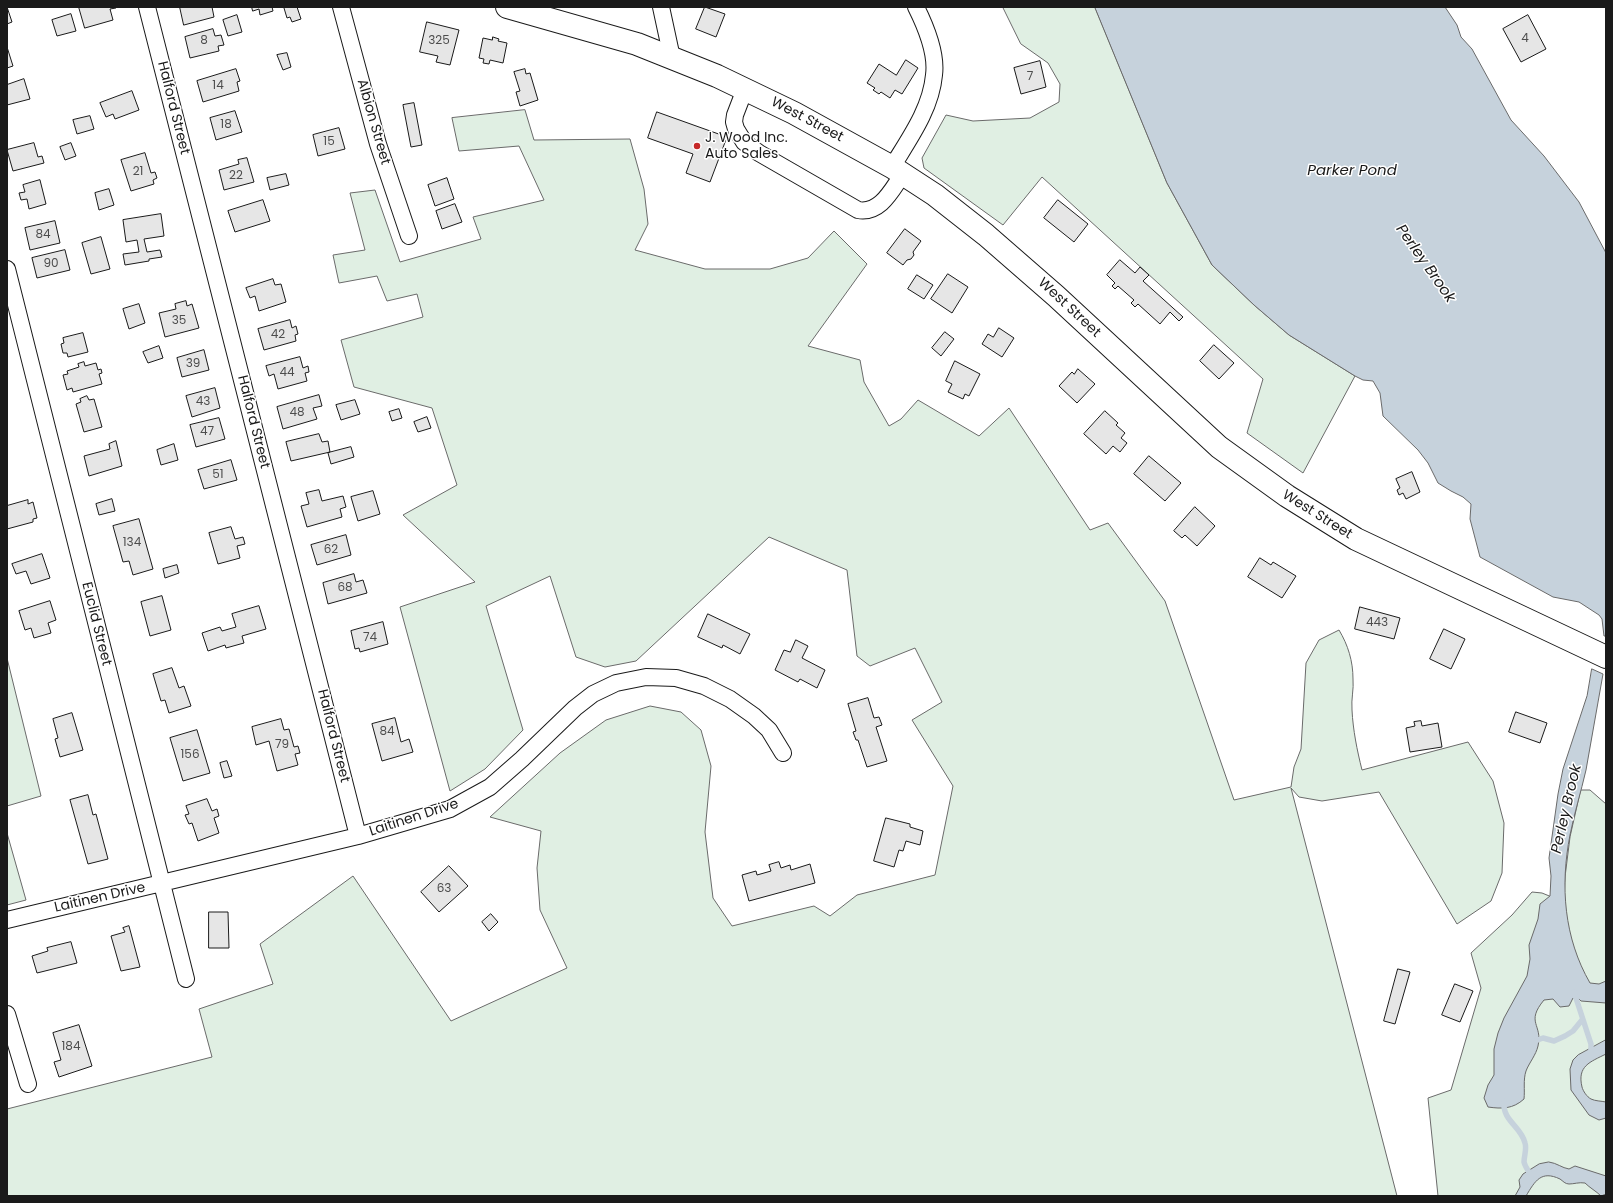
<!DOCTYPE html>
<html>
<head>
<meta charset="utf-8">
<style>
  body { margin:0 }
  #map { position:relative; width:1613px; height:1203px; overflow:hidden; background:#fff; font-family:Poppins,sans-serif }
  canvas { display:block }
  .frame { position:absolute; inset:0; border:8px solid #1a1a1a; pointer-events:none }
</style>
</head>
<body>
<div id="map">
<canvas width="1613" height="1203"></canvas>
<div class="frame"></div>
</div>
<script>
const ctx = document.querySelector('canvas').getContext('2d');
ctx.lineJoin = 'round';
function fillPath(path, color) { ctx.fillStyle = color; ctx.fill(path, 'evenodd'); }
function strokePath(path, color, width, dash) { ctx.strokeStyle = color; ctx.lineWidth = width; ctx.lineCap = dash ? 'butt' : 'round'; ctx.setLineDash(dash || []); ctx.stroke(path); }
function label(font, color, halo, rows, align = 'center') {
  ctx.font = font + ' Poppins,sans-serif'; ctx.lineWidth = 3; ctx.setLineDash([]); ctx.textBaseline = 'middle'; ctx.strokeStyle = halo; ctx.fillStyle = color; for (const [text, x, y, turn = 0] of rows) {
    ctx.save(); ctx.translate(x, y); ctx.rotate((+turn || 0) * Math.PI / 180); ctx.textAlign = isNaN(turn) ? turn : align; if (halo) ctx.strokeText(text, 0, 0); ctx.fillText(text, 0, 0); ctx.restore();
  }
}
const green = new Path2D(`
  M 1003,7 L 1095,7 L 1167,183 L 1212,265 L 1254,305 L 1289,335 L 1355,376 L 1303,473 L 1247,433 L 1263,379 L 1042,177 L 1003,225 L 924,168 L 922,158 L 946,115 L 973,121 L 1030,118 L 1059,102 L 1060,84 L 1048,63 L 1021,44 Z
  M 525,110 L 534,140 L 630,139 L 644,189 L 648,224 L 635,250 L 705,269 L 770,269 L 808,258 L 834,231 L 867,264 L 808,346 L 860,360 L 864,382 L 889,426 L 901,419 L 918,400 L 979,436 L 1009,408 L 1090,530 L 1108,523 L 1165,601 L 1234,800 L 1291,787 L 1294,767 L 1301,749 L 1306,663 L 1319,640 L 1339,630 C 1348,645 1353,661 1353,679 C 1354,689 1351,699 1352,710 C 1353,730 1357,750 1362,770 L 1468,742 L 1493,781 L 1504,823 L 1502,873 L 1491,901 L 1457,924 L 1379,792 L 1322,801 L 1299,797 L 1291,788 L 1397,1196 L 7,1196 L 7,1109 L 212,1057 L 199,1009 L 273,984 L 260,944 L 353,876 L 451,1021 L 567,968 L 540,910 L 537,868 L 541,831 L 490,817 L 560,753 L 606,720 L 650,706 L 681,712 L 701,730 L 711,766 L 705,832 L 713,898 L 732,926 L 814,906 L 830,916 L 857,895 L 935,875 L 953,786 L 912,720 L 942,702 L 915,648 L 870,666 L 857,656 L 847,570 L 769,537 L 636,661 L 605,667 L 576,657 L 550,576 L 486,606 L 523,730 L 485,769 L 450,791 L 400,607 L 475,582 L 403,515 L 457,485 L 432,408 L 354,387 L 341,340 L 423,317 L 417,294 L 387,301 L 377,276 L 339,283 L 333,255 L 365,250 L 350,193 L 375,190 L 400,262 L 481,239 L 473,217 L 544,200 L 519,146 L 459,151 L 452,118 Z
  M 7,658 L 41,796 L 7,806 Z
  M 1581,790 L 1590,790 L 1606,804 L 1606,1194 L 1604,1196 L 1438,1196 L 1428,1098 L 1451,1090 L 1481,988 L 1471,953 L 1512,915 L 1532,892 L 1542,893 L 1564,902 L 1565,877 L 1570,837 Z
  M 7,833 L 26,900 L 7,905 Z`);
const water = new Path2D(`
  M 1095,7 L 1445,7 L 1457,25 L 1461,37 L 1472,49 L 1511,120 L 1544,156 L 1579,202 L 1606,253 L 1606,636 L 1604,636 L 1602,619 L 1599,615 L 1579,602 L 1553,597 L 1480,557 L 1470,519 L 1471,504 L 1463,497 L 1451,491 L 1438,483 L 1428,463 L 1418,450 L 1383,416 L 1380,393 L 1373,381 L 1363,380 L 1355,376 L 1289,335 L 1254,305 L 1212,265 L 1167,183 Z
  M 1592,669 L 1603,674 C 1597,706 1592,738 1586,770 C 1581,792 1574,814 1570,835 C 1560,886 1564,938 1590,983 L 1599,984 L 1606,981 L 1606,1003 L 1581,1001 L 1577,997 L 1573,998 L 1569,1006 L 1560,1007 L 1553,999 L 1544,1000 C 1525,1023 1543,1024 1538,1046 C 1536,1055 1529,1063 1526,1071 C 1523,1080 1525,1090 1524,1099 C 1513,1109 1502,1109 1488,1107 L 1484,1098 L 1488,1085 L 1494,1075 L 1494,1049 L 1498,1033 L 1504,1018 L 1527,976 L 1530,959 L 1529,945 L 1538,919 L 1540,904 L 1550,896 L 1551,876 L 1549,858 L 1558,794 L 1563,769 L 1587,696 Z
  M 1606,1040 L 1606,1054 C 1590,1062 1577,1066 1582,1087 C 1583,1091 1587,1097 1591,1099 C 1595,1101 1601,1101 1606,1102 L 1606,1118 L 1599,1120 L 1589,1115 L 1571,1090 L 1570,1069 L 1573,1060 L 1578,1055 Z
  M 1549,1162 C 1557,1163 1562,1168 1569,1169 L 1575,1166 L 1606,1176 L 1606,1194 L 1601,1196 C 1596,1191 1590,1188 1585,1183 C 1579,1182 1574,1184 1569,1184 C 1565,1184 1563,1181 1560,1179 C 1541,1170 1535,1181 1526,1196 L 1515,1196 L 1520,1187 L 1519,1180 L 1523,1174 L 1539,1164 Z`);
const stream = new Path2D(`
  M 1574,992 L 1591,1044 L 1591,1055
  M 1532,1042 L 1543,1038 L 1554,1041 L 1565,1036 L 1573,1031 L 1582,1020
  M 1504,1101 C 1502,1121 1521,1126 1525,1143 C 1527,1149 1524,1156 1524,1162 C 1525,1167 1529,1171 1531,1176`);
const building = new Path2D(`
  M 7,7 L 12,22 L 7,24 Z
  M 79,7 L 116,7 L 116,8 L 110,9 L 113,20 L 85,28 Z
  M 180,7 L 212,7 L 214,17 L 184,25 Z
  M 252,7 L 272,7 L 273,11 L 260,15 L 259,9 L 253,11 Z
  M 288,7 L 297,7 L 301,19 L 292,22 L 290,17 L 287,18 L 284,8 Z
  M 705,7 L 725,14 L 716,37 L 696,29 Z
  M 71,14 L 76,31 L 57,36 L 52,20 Z
  M 237,15 L 242,32 L 228,36 L 223,20 Z
  M 1528,15 L 1546,49 L 1521,62 L 1503,29 Z
  M 427,22 L 459,30 L 450,65 L 436,62 L 438,56 L 420,52 Z
  M 213,29 L 215,36 L 221,35 L 224,45 L 218,46 L 219,51 L 190,58 L 185,37 Z
  M 493,37 L 499,39 L 498,41 L 507,43 L 503,63 L 490,60 L 489,64 L 483,63 L 484,59 L 479,58 L 483,38 L 492,40 Z
  M 7,47 L 13,66 L 7,68 Z
  M 287,53 L 291,67 L 283,70 L 277,55 Z
  M 906,60 L 918,68 L 902,94 L 895,90 L 890,98 L 881,92 L 879,94 L 873,90 L 875,88 L 867,83 L 879,64 L 896,75 Z
  M 1040,61 L 1046,87 L 1021,94 L 1014,68 Z
  M 236,69 L 240,81 L 237,82 L 239,91 L 203,102 L 197,81 Z
  M 525,69 L 526,74 L 530,73 L 538,100 L 520,106 L 516,92 L 520,91 L 514,72 Z
  M 24,79 L 30,99 L 7,105 L 7,85 Z
  M 132,91 L 139,110 L 115,119 L 113,114 L 106,117 L 100,103 Z
  M 414,103 L 422,145 L 411,147 L 403,105 Z
  M 235,111 L 242,132 L 216,140 L 210,118 Z
  M 657,112 L 727,137 L 710,182 L 686,173 L 693,154 L 648,138 Z
  M 90,116 L 94,129 L 77,134 L 73,120 Z
  M 339,128 L 345,149 L 318,156 L 313,135 Z
  M 34,143 L 38,157 L 42,156 L 44,163 L 13,171 L 7,150 Z
  M 71,143 L 76,156 L 65,160 L 60,147 Z
  M 145,153 L 151,173 L 155,172 L 157,178 L 153,180 L 154,184 L 131,191 L 121,160 Z
  M 247,158 L 254,182 L 224,190 L 219,170 L 239,164 L 238,160 Z
  M 286,174 L 289,185 L 270,190 L 267,178 Z
  M 447,178 L 454,199 L 435,206 L 428,185 Z
  M 40,180 L 46,204 L 29,209 L 27,199 L 21,200 L 19,193 L 25,192 L 23,185 Z
  M 109,189 L 114,205 L 99,210 L 95,193 Z
  M 263,200 L 270,221 L 235,232 L 228,211 Z
  M 1058,200 L 1088,224 L 1074,242 L 1044,218 Z
  M 455,204 L 462,222 L 442,229 L 436,211 Z
  M 161,214 L 164,236 L 144,239 L 147,252 L 160,250 L 162,257 L 149,259 L 149,261 L 125,265 L 123,254 L 139,252 L 137,240 L 126,242 L 123,220 Z
  M 55,221 L 60,243 L 30,250 L 25,228 Z
  M 905,229 L 921,241 L 913,252 L 914,255 L 911,259 L 907,260 L 903,265 L 887,253 Z
  M 101,237 L 110,269 L 91,274 L 82,243 Z
  M 65,250 L 70,270 L 37,278 L 32,258 Z
  M 1120,260 L 1135,273 L 1140,267 L 1149,275 L 1143,281 L 1183,317 L 1179,321 L 1170,312 L 1160,324 L 1138,304 L 1135,307 L 1131,303 L 1134,300 L 1118,286 L 1115,289 L 1112,286 L 1115,283 L 1107,275 Z
  M 948,274 L 968,287 L 952,313 L 931,299 Z
  M 917,275 L 933,285 L 924,299 L 908,289 Z
  M 273,279 L 275,285 L 281,284 L 286,302 L 259,311 L 255,296 L 250,298 L 246,288 Z
  M 186,301 L 187,306 L 192,304 L 199,328 L 165,337 L 159,313 L 176,309 L 175,304 Z
  M 139,304 L 145,323 L 129,329 L 123,309 Z
  M 290,320 L 292,328 L 296,326 L 298,334 L 295,335 L 296,341 L 264,350 L 258,329 Z
  M 999,328 L 1014,338 L 1002,357 L 982,344 L 988,334 L 993,337 Z
  M 945,332 L 954,339 L 941,356 L 932,348 Z
  M 83,333 L 88,352 L 68,357 L 67,353 L 63,353 L 61,344 L 64,343 L 63,338 Z
  M 1214,345 L 1234,363 L 1219,379 L 1200,361 Z
  M 159,346 L 163,358 L 148,363 L 143,352 Z
  M 204,350 L 209,370 L 182,377 L 177,358 Z
  M 300,357 L 303,368 L 308,366 L 309,372 L 305,373 L 307,381 L 278,389 L 274,374 L 269,376 L 266,366 Z
  M 955,361 L 980,374 L 969,396 L 965,394 L 963,399 L 948,392 L 952,384 L 946,381 Z
  M 84,362 L 85,366 L 96,363 L 98,370 L 101,369 L 102,373 L 99,374 L 102,384 L 73,392 L 72,388 L 67,390 L 63,375 L 68,374 L 67,371 L 79,367 L 78,364 Z
  M 1078,369 L 1095,384 L 1077,403 L 1059,386 L 1072,372 L 1074,374 Z
  M 215,388 L 220,408 L 192,417 L 186,396 Z
  M 319,395 L 322,406 L 313,408 L 317,419 L 283,429 L 277,407 Z
  M 87,396 L 89,400 L 94,399 L 102,427 L 84,432 L 76,404 L 81,402 L 80,399 Z
  M 355,400 L 360,414 L 341,420 L 336,405 Z
  M 399,409 L 402,418 L 392,421 L 389,412 Z
  M 1105,411 L 1118,423 L 1116,425 L 1125,433 L 1121,438 L 1127,443 L 1120,452 L 1113,446 L 1106,454 L 1084,434 Z
  M 427,417 L 431,428 L 418,432 L 414,422 Z
  M 219,418 L 225,439 L 196,447 L 190,425 Z
  M 319,434 L 322,442 L 328,441 L 330,452 L 291,461 L 286,442 Z
  M 116,441 L 122,466 L 89,476 L 84,456 L 110,449 L 109,444 Z
  M 174,444 L 178,460 L 161,465 L 157,450 Z
  M 351,447 L 354,457 L 331,464 L 328,453 Z
  M 1149,456 L 1181,483 L 1165,501 L 1134,474 Z
  M 231,460 L 237,480 L 204,489 L 198,470 Z
  M 1412,472 L 1420,492 L 1406,499 L 1403,493 L 1399,495 L 1397,490 L 1400,488 L 1396,479 Z
  M 319,490 L 322,501 L 343,496 L 346,507 L 340,509 L 342,517 L 307,527 L 301,506 L 309,504 L 306,493 Z
  M 373,491 L 380,514 L 358,521 L 351,497 Z
  M 112,499 L 115,511 L 99,515 L 96,504 Z
  M 28,500 L 28,504 L 33,502 L 37,518 L 33,519 L 33,522 L 7,529 L 7,506 Z
  M 1195,507 L 1215,526 L 1197,546 L 1185,535 L 1182,538 L 1174,531 Z
  M 139,519 L 153,569 L 133,575 L 129,561 L 123,562 L 113,526 Z
  M 231,527 L 235,539 L 243,537 L 245,544 L 237,546 L 240,558 L 218,564 L 209,533 Z
  M 346,535 L 351,555 L 317,565 L 311,545 Z
  M 42,554 L 50,578 L 31,584 L 26,571 L 16,574 L 12,564 Z
  M 1260,558 L 1271,565 L 1273,562 L 1296,576 L 1282,598 L 1248,577 Z
  M 177,565 L 179,573 L 165,578 L 163,569 Z
  M 354,574 L 356,582 L 363,580 L 367,593 L 328,604 L 323,583 Z
  M 162,596 L 171,630 L 150,636 L 141,602 Z
  M 50,601 L 56,620 L 48,623 L 51,633 L 34,638 L 31,628 L 25,630 L 19,611 Z
  M 259,606 L 266,629 L 242,636 L 244,643 L 226,648 L 225,645 L 208,651 L 202,633 L 220,627 L 222,631 L 236,627 L 232,614 Z
  M 1360,607 L 1400,618 L 1394,639 L 1355,629 Z
  M 708,614 L 750,634 L 740,654 L 723,645 L 722,648 L 698,637 Z
  M 383,622 L 388,644 L 360,652 L 359,648 L 355,649 L 351,631 Z
  M 1444,629 L 1465,639 L 1451,669 L 1430,659 Z
  M 796,640 L 808,646 L 802,658 L 825,670 L 817,688 L 800,679 L 798,682 L 775,670 L 784,650 L 790,652 Z
  M 172,668 L 179,688 L 184,686 L 191,706 L 169,713 L 165,700 L 161,701 L 153,674 Z
  M 868,698 L 874,718 L 879,717 L 882,725 L 876,727 L 887,761 L 867,767 L 858,740 L 856,740 L 853,732 L 856,731 L 848,704 Z
  M 1516,712 L 1547,723 L 1540,743 L 1509,732 Z
  M 72,713 L 83,750 L 60,757 L 55,739 L 58,738 L 53,719 Z
  M 395,718 L 401,742 L 409,739 L 413,752 L 382,761 L 372,724 Z
  M 281,719 L 284,730 L 289,729 L 294,747 L 298,746 L 300,753 L 295,754 L 298,765 L 277,771 L 269,741 L 256,745 L 252,727 Z
  M 1421,721 L 1422,726 L 1438,723 L 1442,747 L 1410,752 L 1406,728 L 1415,726 L 1414,722 Z
  M 197,730 L 210,773 L 183,781 L 170,738 Z
  M 227,761 L 232,776 L 224,778 L 220,763 Z
  M 88,795 L 93,815 L 96,814 L 108,859 L 88,864 L 70,800 Z
  M 207,799 L 212,811 L 217,809 L 219,816 L 214,818 L 219,833 L 198,841 L 192,823 L 189,824 L 185,815 L 189,814 L 186,806 Z
  M 886,818 L 910,824 L 910,827 L 923,831 L 920,845 L 906,841 L 903,851 L 899,850 L 894,867 L 874,861 Z
  M 779,862 L 781,868 L 790,865 L 791,870 L 810,864 L 815,883 L 749,901 L 742,875 L 756,871 L 757,875 L 771,871 L 769,865 Z
  M 449,866 L 468,886 L 439,912 L 421,892 Z
  M 209,912 L 228,912 L 229,948 L 209,948 Z
  M 491,914 L 498,922 L 489,931 L 482,922 Z
  M 129,926 L 140,967 L 121,971 L 111,936 L 125,932 L 123,928 Z
  M 71,942 L 77,963 L 37,973 L 32,956 L 48,951 L 47,948 Z
  M 1398,969 L 1410,972 L 1395,1024 L 1384,1021 Z
  M 1455,984 L 1473,991 L 1460,1022 L 1442,1015 Z
  M 79,1025 L 92,1066 L 59,1077 L 54,1062 L 61,1060 L 53,1033 Z`);
const street = new Path2D(`
  M 147,7 L 358,836
  M 341,7 L 378,144 L 409,236
  M 661,7 L 672,58
  M 745,89 L 735,115 L 734,122 L 736,129 L 744,142 L 759,153 L 858,210 C 881,214 892,189 903,174
  M 892,167 C 909,139 931,109 934,75 C 937,53 926,27 916,7
  M 7,269 L 186,979
  M 7,920 L 358,836 L 450,809 L 490,787 L 522,759 L 575,708 L 593,694 L 616,683 L 646,677 L 676,678 L 704,686 L 730,699 L 754,716 L 769,730 L 783,753
  M 7,1014 L 28,1084`);
const secondary = new Path2D(`
  M 507,7 L 637,44 L 717,76 L 794,113 L 892,167 L 935,195 L 986,235 L 1056,296 L 1219,447 L 1287,496 L 1356,539 L 1606,657`);
const markers = [
  [697,146,4,"#c62828"]
];
const numberNames = [
  ["4",1525,39],
  ["8",204,41],
  ["325",439,41],
  ["7",1030,77],
  ["14",218,86],
  ["18",226,125],
  ["15",329,142],
  ["21",138,172],
  ["22",236,176],
  ["84",43,235],
  ["90",51,264],
  ["35",179,321],
  ["42",278,335],
  ["39",193,364],
  ["44",287,373],
  ["43",203,402],
  ["48",297,413],
  ["47",207,432],
  ["51",218,475],
  ["134",132,543],
  ["62",331,550],
  ["68",345,588],
  ["443",1377,623],
  ["74",370,638],
  ["84",387,732],
  ["79",282,745],
  ["156",190,755],
  ["63",444,889],
  ["184",71,1047]
];
const streetNames = [
  ["Halford Street",173,108,76],
  ["West Street",807,120,28],
  ["Albion Street",373,122,74],
  ["West Street",1069,308,43],
  ["Halford Street",253,422,76],
  ["West Street",1317,515,32],
  ["Euclid Street",96,624,76],
  ["Halford Street",333,736,76],
  ["Laitinen Drive",414,818,-18],
  ["Laitinen Drive",100,898,-13]
];
const poiNames = [
  ["J. Wood Inc.",705,138],
  ["Auto Sales",705,154]
];
const waterNames = [
  ["Parker Pond",1352,171],
  ["Perley Brook",1425,264,55],
  ["Perley Brook",1567,809,-77]
];
fillPath(green, '#e0efe3');
strokePath(green, '#6a6a6a', 1);
fillPath(water, '#c6d2dc');
strokePath(water, '#6a6a6a', 1);
strokePath(stream, '#c6d2dc', 5.5);
fillPath(building, '#e6e6e6');
strokePath(building, '#1a1a1a', 1);
strokePath(street, '#1a1a1a', 18);
strokePath(secondary, '#1a1a1a', 24);
strokePath(street, '#fff', 16);
strokePath(secondary, '#fff', 22);
for (const [x, y, r, color] of markers) { const dot = new Path2D(); dot.arc(x, y, r, 0, 2 * Math.PI); ctx.fillStyle = color; ctx.fill(dot); strokePath(dot, '#fff', 1.5); }
label('12px', '#4d4d4d', null, numberNames);
label('14px', '#1a1a1a', '#fff', streetNames);
label('14px', '#1a1a1a', '#fff', poiNames, 'left');
label('italic 15px', '#1a1a1a', '#fff', waterNames);
</script>
</body>
</html>
